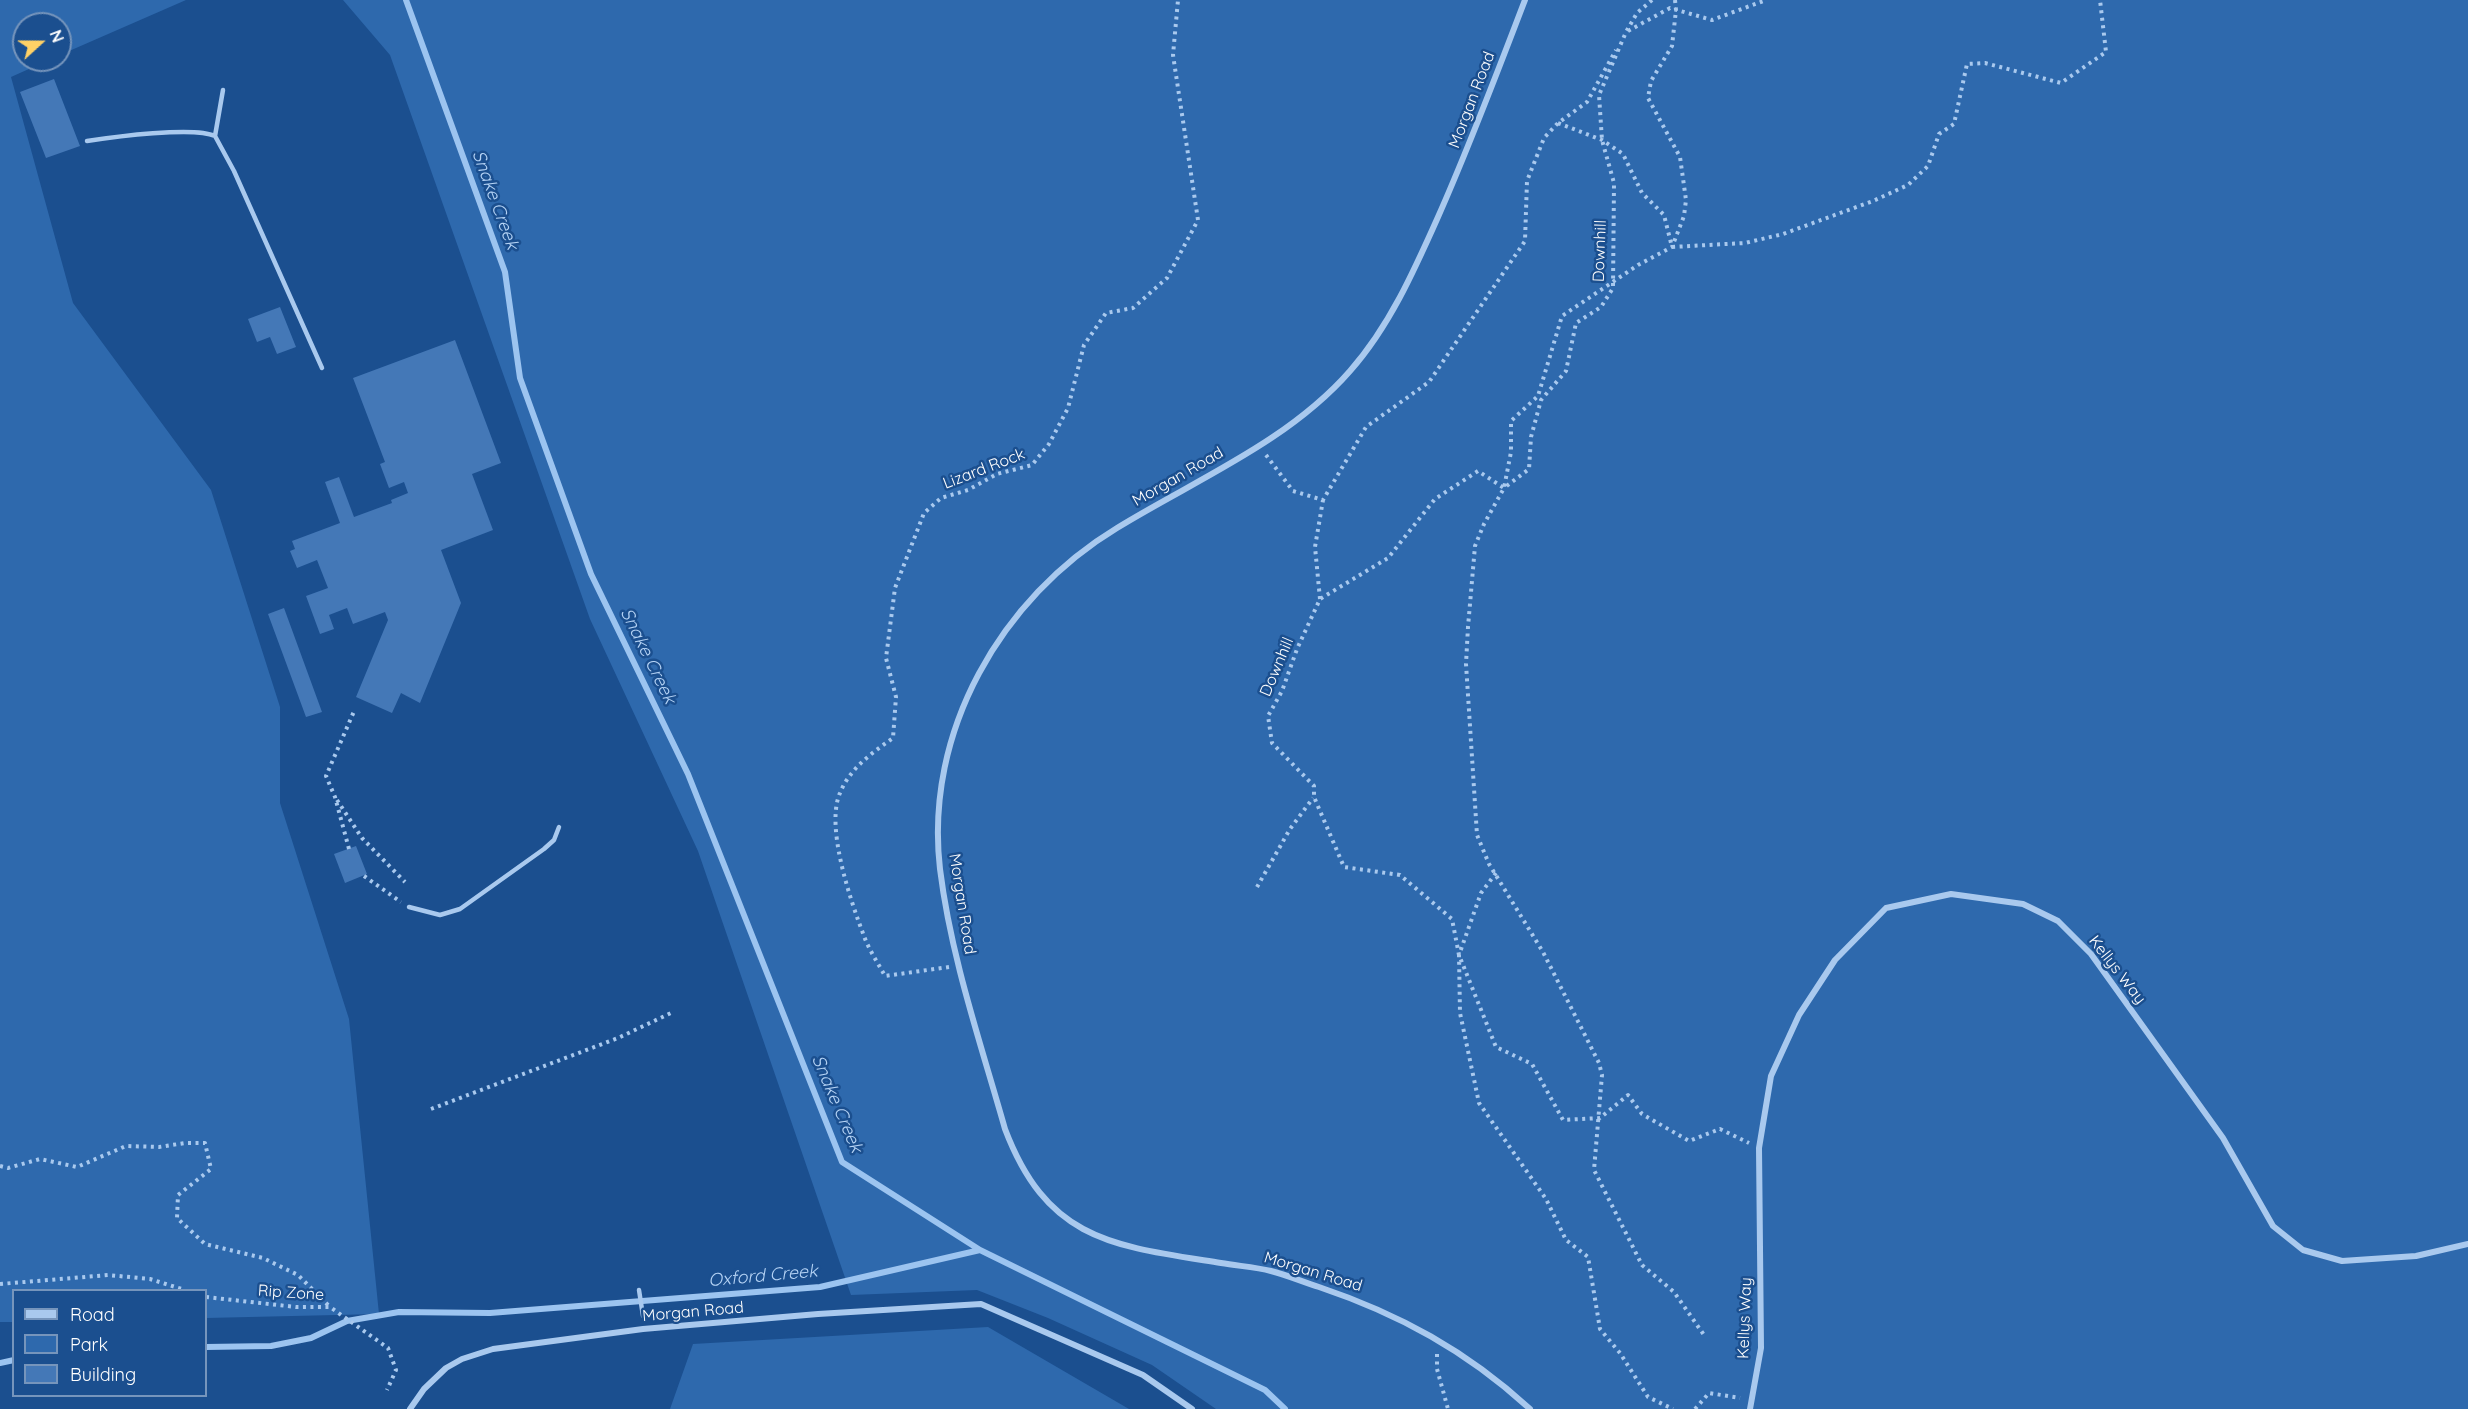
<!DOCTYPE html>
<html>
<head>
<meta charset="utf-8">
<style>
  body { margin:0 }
  #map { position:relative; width:2468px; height:1409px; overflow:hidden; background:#1b4f8f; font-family:Quicksand,sans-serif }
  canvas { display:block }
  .legend { position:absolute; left:12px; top:1289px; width:195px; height:108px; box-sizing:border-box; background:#1b4f8f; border:2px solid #7695bc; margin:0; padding:8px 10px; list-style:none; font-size:18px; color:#fff }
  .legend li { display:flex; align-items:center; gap:12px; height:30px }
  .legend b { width:30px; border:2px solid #7695bc }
  .north { position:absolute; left:12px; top:12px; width:60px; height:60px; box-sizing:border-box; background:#1b4f8f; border:2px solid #7695bc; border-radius:50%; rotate:69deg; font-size:16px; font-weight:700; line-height:24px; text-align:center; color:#fff }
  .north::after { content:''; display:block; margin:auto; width:21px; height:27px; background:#ffd166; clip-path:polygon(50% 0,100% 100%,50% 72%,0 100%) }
</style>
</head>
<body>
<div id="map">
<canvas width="2468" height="1409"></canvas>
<ul class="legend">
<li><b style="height:8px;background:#a9c9ee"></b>Road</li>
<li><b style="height:16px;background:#2e69ad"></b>Park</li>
<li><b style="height:16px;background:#4478b7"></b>Building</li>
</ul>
<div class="north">N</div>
</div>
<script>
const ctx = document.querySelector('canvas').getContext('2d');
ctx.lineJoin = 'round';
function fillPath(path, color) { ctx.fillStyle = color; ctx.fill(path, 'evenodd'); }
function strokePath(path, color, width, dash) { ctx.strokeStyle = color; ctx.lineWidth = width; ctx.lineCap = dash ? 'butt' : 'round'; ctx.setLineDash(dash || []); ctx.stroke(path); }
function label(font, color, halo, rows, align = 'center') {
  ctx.font = font + ' Quicksand,sans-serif'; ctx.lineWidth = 5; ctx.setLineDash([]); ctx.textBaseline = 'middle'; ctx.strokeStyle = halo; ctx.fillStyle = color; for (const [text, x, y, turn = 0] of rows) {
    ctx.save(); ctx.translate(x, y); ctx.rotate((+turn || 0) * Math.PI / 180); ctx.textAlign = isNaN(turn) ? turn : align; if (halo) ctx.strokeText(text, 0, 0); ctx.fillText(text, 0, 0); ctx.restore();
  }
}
const green = new Path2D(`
  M 0,0 L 186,0 L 60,55 L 60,24 L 24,24 L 24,60 L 49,60 L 11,77 L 73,303 L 211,490 L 280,707 L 280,803 L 349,1019 L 379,1314 L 206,1318 L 206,1290 L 14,1290 L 13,1322 L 0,1322 Z
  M 343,0 L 2468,0 L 2468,1409 L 1216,1409 L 1152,1365 L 1048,1318 L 977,1290 L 851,1295 L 698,851 L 590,619 L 390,55 Z
  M 988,1327 L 1129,1409 L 670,1409 L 693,1344 Z`);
const stream = new Path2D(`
  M 406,0 L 505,272 L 520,378 L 591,574 L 688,774 L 842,1162 L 980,1250
  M 206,1347 L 271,1346 L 311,1338 L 347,1321 L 399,1312 L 490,1313 L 820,1287 L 980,1250 L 1265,1390 L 1285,1409
  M 0,1363 L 14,1360`);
const building = new Path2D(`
  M 54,79 L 80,146 L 46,158 L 20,92 Z
  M 280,307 L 296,347 L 277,354 L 270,337 L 257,342 L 248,319 Z
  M 455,340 L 501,463 L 472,474 L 493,530 L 441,550 L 461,603 L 420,703 L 401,693 L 392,713 L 356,697 L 388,620 L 385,612 L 353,624 L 347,608 L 329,615 L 334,629 L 320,634 L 306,596 L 328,588 L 317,560 L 297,568 L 290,551 L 295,549 L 292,541 L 340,523 L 325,482 L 339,477 L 354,517 L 392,503 L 391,500 L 408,493 L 404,482 L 389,488 L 380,464 L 385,462 L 353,378 Z
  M 284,608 L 322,712 L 306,717 L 268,614 Z
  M 356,846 L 367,874 L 345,883 L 334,854 Z`);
const path = new Path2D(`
  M 1652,0 L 1637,13 L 1626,32 L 1599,95 L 1602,140 L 1614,183 L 1613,288 L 1601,307 L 1576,323 L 1566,371 L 1541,400 L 1531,437 L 1529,469 L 1504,488 L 1478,471 L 1435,499 L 1388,558 L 1320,599 L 1297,649 L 1282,691 L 1268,716 L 1272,743 L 1314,786 L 1314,797 L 1344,867 L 1400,875 L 1452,919 L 1459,955 L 1496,1047 L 1532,1064 L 1563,1120 L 1600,1118 L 1628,1095 L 1642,1114 L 1689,1141 L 1720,1129 L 1749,1143
  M 1675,0 L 1676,10 L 1672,46 L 1651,81 L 1648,98 L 1680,157 L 1686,200 L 1684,216 L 1672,247 L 1638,265 L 1562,316 L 1538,396 L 1511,421 L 1511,452 L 1504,488 L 1484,524 L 1475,546 L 1468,627 L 1466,664 L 1477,835 L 1489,864 L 1543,952 L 1599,1063 L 1602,1075 L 1594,1170 L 1642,1265 L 1674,1292 L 1704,1335
  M 1628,31 L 1670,8 L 1712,20 L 1766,0
  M 1558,123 L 1602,140 L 1623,154 L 1642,193 L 1664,215 L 1672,247 L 1745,243 L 1783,234 L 1873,201 L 1908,185 L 1928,166 L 1939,134 L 1954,124 L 1967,64 L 1985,63 L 2061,83 L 2106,52 L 2100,0
  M 1266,455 L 1293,491 L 1323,500 L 1366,427 L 1429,382 L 1525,241 L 1527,181 L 1544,138 L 1558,123 L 1587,102 L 1616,50
  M 1320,599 L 1315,547 L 1323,500
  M 337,800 L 362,838 L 405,882
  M 349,849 L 335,797 L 326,776 L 355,709
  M 1496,873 L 1481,893 L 1459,955 L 1460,1013 L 1479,1103 L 1546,1199 L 1566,1240 L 1588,1257 L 1600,1329 L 1620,1353 L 1648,1397 L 1673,1409
  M 364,876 L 401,902
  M 1257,887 L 1290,829 L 1313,798
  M 949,967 L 885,976 C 878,963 869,950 864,936 C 851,902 825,827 840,793 C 850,768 872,753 893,738 L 896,697 L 886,658 L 895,588 L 924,513 L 941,498 L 968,490 L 997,474 L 1032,465 L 1049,444 L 1068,408 L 1084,345 L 1106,313 L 1133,308 L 1167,278 L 1198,220 L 1173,55 L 1178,0
  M 431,1109 L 618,1038 L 671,1013
  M 0,1166 L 8,1168 L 40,1159 L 77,1167 L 126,1146 L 159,1147 L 185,1143 L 205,1143 L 211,1169 L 178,1195 L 177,1218 L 205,1244 L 263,1258 L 298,1275 L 330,1307
  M 0,1284 L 108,1275 L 150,1279 L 185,1290
  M 206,1297 L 296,1307 L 330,1307 L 388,1348 L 396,1370 L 387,1390
  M 1437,1354 L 1437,1369 L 1448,1409
  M 1695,1409 L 1709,1393 L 1740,1398`);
const lane = new Path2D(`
  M 223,90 L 215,136 L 234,171 L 322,368
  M 87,141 C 113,137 194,126 215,136
  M 409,907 L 440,915 L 460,909 L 544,849 L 554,840 L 559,827
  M 639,1290 L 643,1316`);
const street = new Path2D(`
  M 1525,0 C 1497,73 1470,145 1438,217 C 1414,271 1389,327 1350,371 C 1288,442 1195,480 1117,528 C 1001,598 924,732 940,869 C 951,958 981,1044 1005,1129 C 1048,1242 1114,1246 1221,1263 C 1238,1266 1255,1267 1271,1271 C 1287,1275 1303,1282 1319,1287 C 1399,1314 1467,1351 1530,1409
  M 410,1409 L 424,1389 L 446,1368 L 462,1359 L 493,1349 L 643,1329 L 818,1314 L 981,1304 L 1143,1375 L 1192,1409
  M 1750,1409 L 1761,1348 L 1759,1148 L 1771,1076 L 1799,1015 L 1835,960 L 1886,908 L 1951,894 L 2023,904 L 2058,921 L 2091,954 L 2223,1138 L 2273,1226 L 2303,1250 L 2342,1261 L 2416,1256 L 2468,1244`);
const streetNames = [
  ["Morgan Road",1472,100,-69],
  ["Downhill",1600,251,-88],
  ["Lizard Rock",984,469,-21],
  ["Morgan Road",1178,477,-30],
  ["Downhill",1277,667,-67],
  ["Morgan Road",962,904,81],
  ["Kellys Way",2117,970,52],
  ["Morgan Road",1313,1272,17],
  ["Rip Zone",291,1293,4],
  ["Morgan Road",693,1312,-5],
  ["Kellys Way",1745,1318,-88]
];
const waterNames = [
  ["Snake Creek",495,200,70],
  ["Snake Creek",648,656,64],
  ["Snake Creek",837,1104,67],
  ["Oxford Creek",763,1276,-5]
];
fillPath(green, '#2e69ad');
strokePath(stream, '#9cc4f0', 6);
fillPath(building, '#4478b7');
strokePath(path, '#a9c9ee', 4, [3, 4.5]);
strokePath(lane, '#a9c9ee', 4.5);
strokePath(street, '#a9c9ee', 6);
label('16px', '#fff', '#1b4f8f', streetNames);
label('italic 18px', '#b5d3f5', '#1b4f8f', waterNames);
</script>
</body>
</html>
